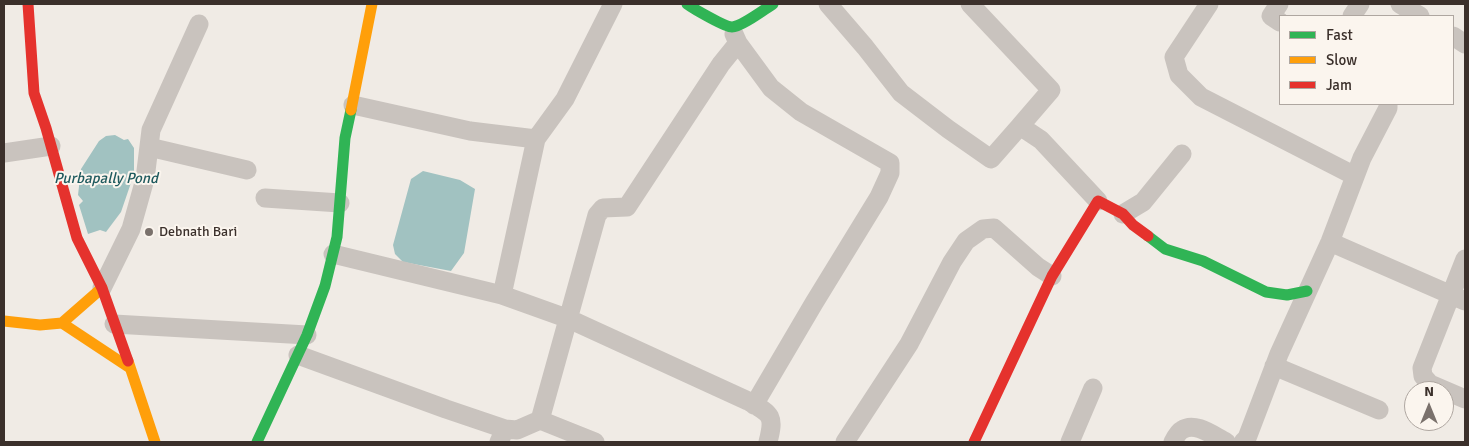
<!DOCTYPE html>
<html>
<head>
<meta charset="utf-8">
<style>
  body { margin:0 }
  #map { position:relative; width:1469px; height:446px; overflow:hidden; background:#f0ebe5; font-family:Signika,sans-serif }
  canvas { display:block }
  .frame { position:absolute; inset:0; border:5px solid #3b302b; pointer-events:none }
  .legend { position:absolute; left:1279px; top:15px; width:175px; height:90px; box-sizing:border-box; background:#fbf5ee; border:1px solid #aea6a0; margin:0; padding:6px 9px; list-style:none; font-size:15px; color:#3b302b }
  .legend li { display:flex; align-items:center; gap:10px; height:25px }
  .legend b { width:25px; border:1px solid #aea6a0 }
  .north { position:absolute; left:1404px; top:381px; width:50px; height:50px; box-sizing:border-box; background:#fbf5ee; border:1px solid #aea6a0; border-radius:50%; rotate:0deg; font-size:14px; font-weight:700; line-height:20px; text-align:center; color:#3b302b }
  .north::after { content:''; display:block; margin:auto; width:18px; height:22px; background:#7a716c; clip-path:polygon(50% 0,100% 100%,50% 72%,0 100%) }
</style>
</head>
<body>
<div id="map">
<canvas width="1469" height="446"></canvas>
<div class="frame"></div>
<ul class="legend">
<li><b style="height:6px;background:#30b455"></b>Fast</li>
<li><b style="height:6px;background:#ff9f0a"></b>Slow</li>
<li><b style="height:6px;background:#e5322d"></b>Jam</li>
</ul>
<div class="north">N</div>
</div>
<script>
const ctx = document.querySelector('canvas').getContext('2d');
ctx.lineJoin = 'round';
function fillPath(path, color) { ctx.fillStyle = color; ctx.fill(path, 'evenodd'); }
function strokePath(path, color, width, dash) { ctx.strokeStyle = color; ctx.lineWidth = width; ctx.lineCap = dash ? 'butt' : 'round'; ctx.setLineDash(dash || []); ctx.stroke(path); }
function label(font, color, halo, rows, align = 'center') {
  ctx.font = font + ' Signika,sans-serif'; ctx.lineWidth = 4; ctx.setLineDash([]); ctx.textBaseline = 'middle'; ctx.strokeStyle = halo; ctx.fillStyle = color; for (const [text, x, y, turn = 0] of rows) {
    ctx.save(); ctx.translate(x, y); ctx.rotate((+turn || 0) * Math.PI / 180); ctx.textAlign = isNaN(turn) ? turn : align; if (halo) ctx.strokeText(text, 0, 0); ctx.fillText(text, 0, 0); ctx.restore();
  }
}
const water = new Path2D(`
  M 115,135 L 124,140 L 128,139 L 134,148 L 134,174 L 121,212 L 106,232 L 100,230 L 88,234 L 79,205 L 83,201 L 78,195 L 81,169 L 99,141 L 106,136 Z
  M 423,171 L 460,180 L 475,189 L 464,253 L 451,271 L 403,262 L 395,254 L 393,245 L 411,179 Z`);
const street = new Path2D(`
  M 828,4 L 865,47 L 901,93 L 948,129 L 991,159 L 1020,126
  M 970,4 L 1051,90 L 1020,126 L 1041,140 L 1098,201
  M 1209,4 L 1174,57 L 1179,75 L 1201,97 L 1355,176
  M 1279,4 L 1271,16 L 1280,22
  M 1400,4 L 1420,16
  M 1352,16 L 1360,4
  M 734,34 L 738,43 L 771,88 L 801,112 L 890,163 L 890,173 L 879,197 L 814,303 L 754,405
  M 1453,36 L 1465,44
  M 353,105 L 470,131 L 536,139 L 565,99 L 613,4
  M 149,147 L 247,170
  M 4,153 L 51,146
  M 265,198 L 340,203
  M 1123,214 L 1143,202 L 1182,154
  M 1330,242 L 1465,301
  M 333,254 L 502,295 L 569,319 L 748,401 C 771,414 775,415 768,442
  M 1465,259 L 1422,368 L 1423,376 L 1430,384 L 1465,399
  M 102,288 L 131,229 L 145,179 L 151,130 L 199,24
  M 502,295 L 536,139
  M 114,324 L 307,335
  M 298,355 L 446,409 L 505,429
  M 1274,366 L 1379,410
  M 540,420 L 595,442
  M 499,442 L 505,429 L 517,430 L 540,420 L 597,215 L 603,208 L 627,207 L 721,64 L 738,43
  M 845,442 L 909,344 L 952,262 L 966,241 L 983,229 L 994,228 L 1038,267 L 1052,276
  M 1070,442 L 1093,388
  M 1173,442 C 1175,438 1178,432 1182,430 C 1195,421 1214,436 1226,442
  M 1243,442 L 1247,438 L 1279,354 L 1330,242 L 1362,158 L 1388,108 L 1388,104`);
const fast = new Path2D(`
  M 687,4 C 694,9 725,27 732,27 C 741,27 765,9 773,4
  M 1148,236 L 1165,249 L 1203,261 L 1266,292 L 1287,295 L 1307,291
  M 257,442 L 307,335 L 325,286 L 337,237 L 345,138 L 351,110`);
const slow = new Path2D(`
  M 351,110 L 372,4
  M 4,321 L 40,325 L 62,323 L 102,288
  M 62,323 L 130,368
  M 128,361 L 155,442`);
const jam = new Path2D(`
  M 28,4 L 34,93 L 46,128 L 77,238 L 102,288 L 128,361
  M 974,442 L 1052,276 L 1098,201 L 1123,214 L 1133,225 L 1148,236`);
const markers = [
  [149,232,5,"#7a716c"]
];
const poiNames = [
  ["Debnath Bari",159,232]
];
const waterNames = [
  ["Purbapally Pond",106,179]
];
fillPath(water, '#a1c2c1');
strokePath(street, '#c9c3be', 19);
strokePath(fast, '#30b455', 11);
strokePath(slow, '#ff9f0a', 11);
strokePath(jam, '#e5322d', 11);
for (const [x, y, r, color] of markers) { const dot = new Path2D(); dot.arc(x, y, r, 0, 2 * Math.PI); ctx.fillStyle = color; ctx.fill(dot); strokePath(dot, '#fbf5ee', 2); }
label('14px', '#3b302b', '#fbf5ee', poiNames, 'left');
label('italic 15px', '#1f5a5e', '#fbf5ee', waterNames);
</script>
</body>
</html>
